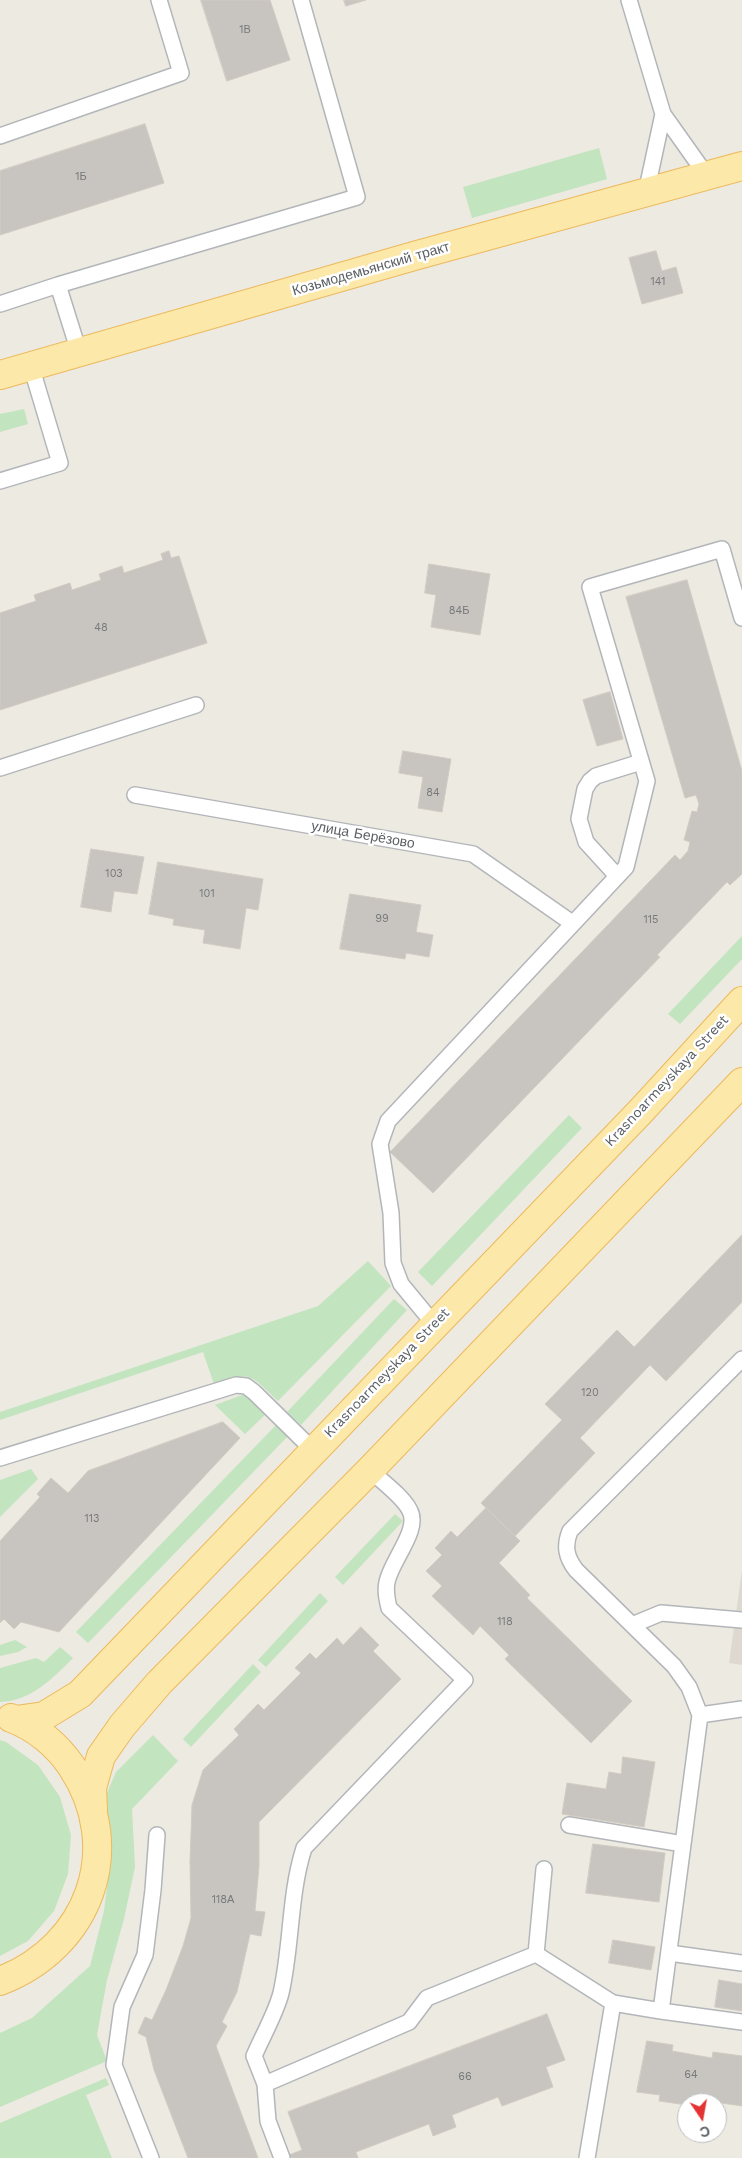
<!DOCTYPE html>
<html>
<head>
<meta charset="utf-8">
<style>
  body { margin:0 }
  #map { position:relative; width:742px; height:2158px; overflow:hidden; background:#edeae2; font-family:"Work Sans",sans-serif }
  canvas { display:block }
  .north { position:absolute; left:677px; top:2093px; width:50px; height:50px; box-sizing:border-box; background:#fff; border:1px solid #bdbfc1; border-radius:50%; rotate:168deg; font-size:14px; font-weight:700; line-height:20px; text-align:center; color:#5b5f63 }
  .north::after { content:''; display:block; margin:auto; width:18px; height:22px; background:#e33332; clip-path:polygon(50% 0,100% 100%,50% 72%,0 100%) }
</style>
</head>
<body>
<div id="map">
<canvas width="742" height="2158"></canvas>
<div class="north">С</div>
</div>
<script>
const ctx = document.querySelector('canvas').getContext('2d');
ctx.lineJoin = 'round';
function fillPath(path, color) { ctx.fillStyle = color; ctx.fill(path, 'evenodd'); }
function strokePath(path, color, width, dash) { ctx.strokeStyle = color; ctx.lineWidth = width; ctx.lineCap = dash ? 'butt' : 'round'; ctx.setLineDash(dash || []); ctx.stroke(path); }
function label(font, color, halo, rows, align = 'center') {
  ctx.font = font + ' "Work Sans",sans-serif'; ctx.lineWidth = 5; ctx.setLineDash([]); ctx.textBaseline = 'middle'; ctx.strokeStyle = halo; ctx.fillStyle = color; for (const [text, x, y, turn = 0] of rows) {
    ctx.save(); ctx.translate(x, y); ctx.rotate((+turn || 0) * Math.PI / 180); ctx.textAlign = isNaN(turn) ? turn : align; if (halo) ctx.strokeText(text, 0, 0); ctx.fillText(text, 0, 0); ctx.restore();
  }
}
const education = new Path2D(`
  M 742,1570 L 742,1665 L 729,1663 Z`);
const green = new Path2D(`
  M 599,148 L 607,179 L 472,218 L 463,187 Z
  M 24,409 L 28,424 L 0,432 L 0,414 Z
  M 742,936 L 742,959 L 680,1024 L 668,1014 Z
  M 569,1115 L 582,1128 L 432,1286 L 418,1272 Z
  M 368,1261 L 391,1286 L 278,1401 C 249,1374 253,1371 214,1384 L 203,1352 L 0,1420 L 0,1412 L 318,1306 Z
  M 394,1299 L 407,1310 L 301,1425 L 287,1412 Z
  M 242,1395 L 248,1397 L 267,1413 L 245,1434 L 215,1405 Z
  M 278,1423 L 290,1434 L 88,1643 L 76,1632 Z
  M 31,1469 L 38,1479 L 0,1517 L 0,1480 Z
  M 395,1514 L 403,1521 L 343,1585 L 335,1577 Z
  M 320,1593 L 328,1601 L 266,1667 L 258,1660 Z
  M 15,1640 L 27,1647 L 18,1652 L 0,1656 L 0,1645 Z
  M 60,1647 L 73,1658 C 52,1679 31,1701 0,1702 L 0,1668 L 36,1658 L 44,1662 Z
  M 253,1664 L 261,1672 L 191,1747 L 183,1739 Z
  M 153,1735 L 178,1761 L 132,1809 L 135,1867 L 124,1919 L 107,1980 L 97,2035 L 107,2061 L 0,2107 L 0,2033 L 32,2018 L 90,1966 L 104,1911 L 110,1863 L 106,1795 L 116,1772 Z
  M 0,1740 L 6,1742 L 38,1765 L 60,1797 L 71,1835 L 68,1874 L 54,1911 L 28,1941 L 0,1956 Z
  M 106,2078 L 109,2085 L 86,2095 L 112,2158 L 0,2158 L 0,2123 Z`);
const building = new Path2D(`
  M 201,0 L 270,0 L 290,60 L 227,81 Z
  M 344,0 L 366,0 L 346,6 Z
  M 145,124 L 164,183 L 0,235 L 0,171 Z
  M 656,251 L 662,271 L 676,267 L 683,293 L 642,304 L 629,258 Z
  M 169,551 L 171,558 L 179,556 L 207,643 L 0,710 L 0,613 L 36,601 L 34,595 L 70,583 L 72,590 L 101,580 L 99,574 L 122,566 L 124,573 L 163,560 L 161,554 Z
  M 429,564 L 490,574 L 480,635 L 431,627 L 436,595 L 425,593 Z
  M 687,580 L 742,771 L 742,874 L 730,885 L 727,882 L 657,955 L 660,957 L 433,1193 L 390,1152 L 675,855 L 680,860 L 688,851 L 690,842 L 684,840 L 692,811 L 697,812 L 699,804 L 696,795 L 685,798 L 626,597 Z
  M 610,692 L 623,739 L 597,746 L 583,700 Z
  M 403,751 L 451,759 L 442,812 L 418,808 L 423,777 L 399,773 Z
  M 91,849 L 144,857 L 137,894 L 114,891 L 111,912 L 81,907 Z
  M 158,862 L 263,879 L 258,910 L 246,908 L 240,949 L 203,943 L 205,930 L 173,925 L 174,919 L 149,914 Z
  M 350,894 L 421,905 L 416,932 L 433,935 L 429,957 L 406,953 L 405,959 L 340,949 Z
  M 742,1235 L 742,1302 L 666,1381 L 650,1365 L 580,1438 L 595,1453 L 515,1536 L 481,1503 L 562,1420 L 545,1404 L 617,1330 L 634,1347 Z
  M 223,1422 L 240,1438 L 59,1632 L 21,1622 L 14,1629 L 4,1619 L 0,1623 L 0,1541 L 40,1497 L 37,1494 L 51,1478 L 68,1493 L 88,1471 Z
  M 486,1508 L 520,1541 L 499,1563 L 530,1595 L 527,1598 L 632,1701 L 591,1743 L 505,1659 L 509,1655 L 480,1626 L 473,1635 L 432,1596 L 442,1586 L 426,1571 L 442,1555 L 435,1548 L 451,1531 L 457,1537 Z
  M 361,1627 L 379,1645 L 373,1651 L 401,1679 L 259,1822 L 259,1866 L 255,1911 L 265,1912 L 261,1936 L 250,1934 L 237,1992 L 222,2022 L 227,2026 L 216,2046 L 258,2158 L 188,2158 L 154,2070 L 146,2037 L 138,2033 L 145,2017 L 152,2020 L 166,1990 L 183,1946 L 191,1918 L 190,1862 L 192,1805 L 203,1770 L 239,1735 L 234,1729 L 258,1704 L 264,1710 L 301,1673 L 295,1668 L 310,1653 L 316,1659 L 337,1638 L 343,1645 Z
  M 623,1757 L 655,1762 L 644,1827 L 562,1814 L 567,1783 L 606,1789 L 609,1772 L 621,1774 Z
  M 593,1844 L 665,1853 L 659,1902 L 586,1893 Z
  M 613,1940 L 655,1947 L 651,1970 L 609,1963 Z
  M 719,1980 L 742,1984 L 742,2011 L 715,2007 Z
  M 547,2014 L 565,2060 L 546,2067 L 553,2087 L 502,2106 L 498,2097 L 452,2115 L 456,2127 L 433,2136 L 429,2124 L 356,2152 L 358,2158 L 281,2158 L 302,2150 L 288,2112 Z
  M 647,2041 L 673,2045 L 672,2051 L 712,2058 L 713,2052 L 742,2056 L 742,2106 L 714,2102 L 687,2103 L 687,2105 L 659,2101 L 660,2095 L 637,2092 Z`);
const service = new Path2D(`
  M 629,0 L 663,114 L 707,176
  M 0,136 L 181,73 L 159,0
  M 646,193 L 663,114
  M 58,285 L 79,352
  M 0,304 L 58,285 L 357,197 L 301,0
  M 0,481 L 60,463 L 31,366
  M 0,768 L 196,705
  M 135,795 L 473,854 L 572,923
  M 617,876 L 586,842 L 579,819 L 585,789 L 590,781 L 596,776 L 641,762
  M 434,1324 L 401,1284 L 393,1263 L 391,1213 L 380,1144 L 388,1121 L 626,867 L 647,781 L 590,587 L 722,549 L 742,618
  M 742,1359 L 570,1531 C 564,1546 566,1557 576,1570 L 674,1666 L 689,1687 L 700,1715 L 661,2011 L 742,2022
  M 0,1458 L 236,1385 L 246,1386 L 254,1392 L 313,1450
  M 632,1625 L 661,1613 L 742,1620
  M 700,1715 L 742,1709
  M 569,1825 L 683,1844
  M 669,1953 L 742,1963
  M 536,1954 L 544,1869
  M 265,2084 L 409,2022 L 427,1998 L 536,1954 L 613,2003
  M 151,2158 L 114,2065 L 122,2007 L 145,1955 L 153,1890 L 157,1835
  M 282,2158 L 268,2121 L 265,2084 L 254,2056 C 262,2037 276,2013 281,1993 C 292,1945 289,1895 304,1848 L 465,1680 L 389,1608 C 387,1599 385,1591 387,1582 C 391,1561 420,1530 410,1511 C 404,1497 381,1481 370,1470
  M 587,2158 L 613,2003 L 661,2011`);
const primary = new Path2D(`
  M 0,375 L 414,256 L 742,166
  M 16,1720 L 44,1716 L 80,1694 L 640,1112 L 742,1001
  M 93,1810 L 92,1788 L 101,1756 L 122,1726 L 159,1683 L 370,1470 L 742,1082
  M 0,1981 C 89,1947 126,1849 72,1767 C 58,1746 36,1727 11,1718`);
const numberNames = [
  ["1В",245,30],
  ["1Б",81,177],
  ["141",658,282],
  ["84Б",459,611],
  ["48",101,628],
  ["84",433,793],
  ["103",114,874],
  ["101",207,894],
  ["99",382,919],
  ["115",651,920],
  ["120",590,1393],
  ["113",92,1519],
  ["118",505,1622],
  ["118А",223,1900],
  ["64",691,2075],
  ["66",465,2077]
];
const streetNames = [
  ["Козьмодемьянский тракт",371,269,-16],
  ["улица Берёзово",363,835,10],
  ["Krasnoarmeyskaya Street",667,1081,-47],
  ["Krasnoarmeyskaya Street",387,1373,-46]
];
fillPath(education, '#ddd9d0');
fillPath(green, '#c2e4bf');
fillPath(building, '#c8c5c0');
strokePath(building, '#d1cbc1', 1);
strokePath(service, '#b3b6b9', 18);
strokePath(primary, '#ecb95c', 30);
strokePath(service, '#fff', 15);
strokePath(primary, '#fce8a8', 28);
label('11px', '#76787a', null, numberNames);
label('14px', '#5b5f63', '#fff', streetNames);
</script>
</body>
</html>
